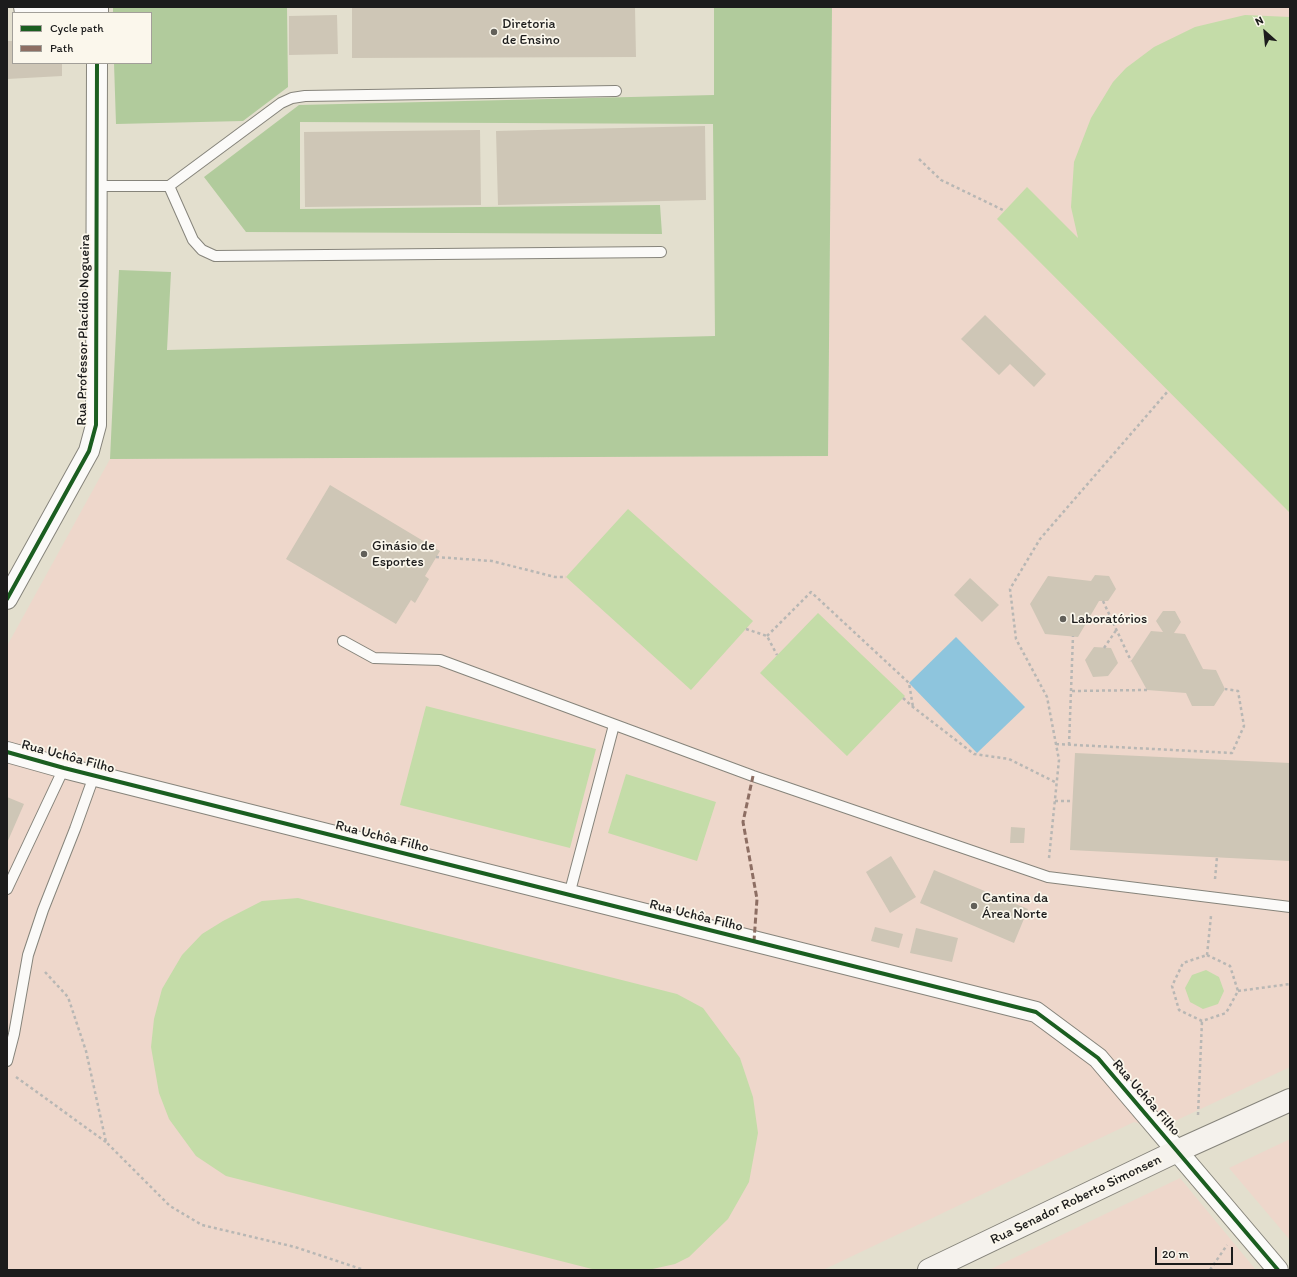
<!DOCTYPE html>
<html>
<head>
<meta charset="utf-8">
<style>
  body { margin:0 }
  #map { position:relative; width:1297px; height:1277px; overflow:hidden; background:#e3dfce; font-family:Itim,sans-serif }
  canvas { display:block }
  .frame { position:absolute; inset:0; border:8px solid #1c1c1c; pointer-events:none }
  .legend { position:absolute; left:12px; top:12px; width:140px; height:52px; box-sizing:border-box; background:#fbf7ec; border:1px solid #a29f99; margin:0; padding:5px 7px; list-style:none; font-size:12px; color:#1c1c1c }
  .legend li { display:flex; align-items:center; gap:8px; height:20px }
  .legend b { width:20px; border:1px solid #a29f99 }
  .north { position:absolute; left:1245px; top:12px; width:40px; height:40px; -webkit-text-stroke:3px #fbf7ec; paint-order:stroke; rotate:333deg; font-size:11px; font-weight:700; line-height:16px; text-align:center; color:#1c1c1c }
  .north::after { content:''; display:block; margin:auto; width:14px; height:18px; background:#1c1c1c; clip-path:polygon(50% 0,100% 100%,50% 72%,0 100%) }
  .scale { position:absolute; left:1155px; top:1247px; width:78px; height:18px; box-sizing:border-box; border:2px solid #1c1c1c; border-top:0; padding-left:5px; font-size:12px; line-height:14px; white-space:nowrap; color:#1c1c1c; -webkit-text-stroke:3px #fbf7ec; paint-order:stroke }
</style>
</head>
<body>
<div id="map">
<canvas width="1297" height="1277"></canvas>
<div class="frame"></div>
<ul class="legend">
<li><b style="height:5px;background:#1b5e20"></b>Cycle path</li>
<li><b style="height:5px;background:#8d6e63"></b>Path</li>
</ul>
<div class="north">N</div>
<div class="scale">20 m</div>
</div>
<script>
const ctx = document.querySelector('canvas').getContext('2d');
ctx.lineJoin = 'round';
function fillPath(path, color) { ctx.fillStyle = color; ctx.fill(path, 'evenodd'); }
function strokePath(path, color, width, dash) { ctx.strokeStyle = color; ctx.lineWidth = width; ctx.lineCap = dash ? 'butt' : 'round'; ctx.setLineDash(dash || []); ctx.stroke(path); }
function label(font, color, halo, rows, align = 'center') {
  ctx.font = font + ' Itim,sans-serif'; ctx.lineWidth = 3.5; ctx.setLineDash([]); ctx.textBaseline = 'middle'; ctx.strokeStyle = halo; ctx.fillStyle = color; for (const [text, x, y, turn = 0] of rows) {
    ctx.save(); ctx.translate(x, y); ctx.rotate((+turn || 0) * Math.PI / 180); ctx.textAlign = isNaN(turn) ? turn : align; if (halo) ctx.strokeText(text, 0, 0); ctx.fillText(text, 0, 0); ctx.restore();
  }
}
const built = new Path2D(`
  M 832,7 L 1290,7 L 1290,1067 L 1158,1129 L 1134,1122 L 823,1270 L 7,1270 L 7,646 L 110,459 L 828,456 Z
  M 1290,1139 L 1290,1240 L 1229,1168 Z
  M 1180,1178 L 1256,1270 L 989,1270 Z`);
const green = new Path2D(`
  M 1245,15 L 1290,17 L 1290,513 L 997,219 L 1027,187 L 1078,238 L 1071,207 L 1074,162 L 1091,118 L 1113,82 L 1126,68 L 1154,47 L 1195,27 Z
  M 628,509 L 753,621 L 691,690 L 566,577 Z
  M 818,613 L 905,696 L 847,756 L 760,673 Z
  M 426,706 L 596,749 L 570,848 L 400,805 Z
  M 626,774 L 716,802 L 697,861 L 608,833 Z
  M 298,898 L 677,994 L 703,1008 L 740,1058 L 753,1097 L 758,1133 L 749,1182 L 728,1219 L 689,1257 L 675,1264 L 648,1270 L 596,1270 L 226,1176 L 196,1156 L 169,1119 L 159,1093 L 151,1047 L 154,1019 L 162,989 L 182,955 L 202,934 L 223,921 L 262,901 Z
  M 1206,970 L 1219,977 L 1224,991 L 1218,1004 L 1203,1009 L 1190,1002 L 1185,988 L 1192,975 Z`);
const forest = new Path2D(`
  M 113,7 L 287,7 L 288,87 L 243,121 L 116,124 L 114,63 L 151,63 L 151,13 L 113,13 Z
  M 714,7 L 832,7 L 828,456 L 110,459 L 119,270 L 171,272 L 167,350 L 715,336 L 713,124 L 300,122 L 300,209 L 660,205 L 662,234 L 246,232 L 204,177 L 299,105 L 714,95 Z`);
const water = new Path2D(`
  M 956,637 L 1025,707 L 977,753 L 909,683 Z`);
const building = new Path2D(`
  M 352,7 L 635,7 L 636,57 L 352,58 Z
  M 337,15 L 338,54 L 289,55 L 289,16 Z
  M 7,41 L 13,41 L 13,63 L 62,63 L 62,76 L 7,79 Z
  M 705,126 L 706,200 L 498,205 L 496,131 Z
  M 480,130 L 481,205 L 305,207 L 304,132 Z
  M 985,315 L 1046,374 L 1034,387 L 1010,364 L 999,375 L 961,339 Z
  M 330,485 L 440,551 L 425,576 L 429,579 L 415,603 L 411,600 L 396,624 L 286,559 Z
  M 1095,575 L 1109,576 L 1116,589 L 1108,601 L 1099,601 L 1078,637 L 1045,634 L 1030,604 L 1048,576 L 1091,581 Z
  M 970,578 L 999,605 L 982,622 L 954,595 Z
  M 1163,611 L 1175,611 L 1181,622 L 1174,633 L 1185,634 L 1203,669 L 1216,670 L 1225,689 L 1214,706 L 1192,706 L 1186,693 L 1147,690 L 1131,661 L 1151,631 L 1163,632 L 1156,621 Z
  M 1094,647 L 1111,648 L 1118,663 L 1108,676 L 1093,677 L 1085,660 Z
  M 1075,753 L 1290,763 L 1290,861 L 1070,850 Z
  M 7,797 L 24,804 L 7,843 Z
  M 1011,827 L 1025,828 L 1024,843 L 1010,843 Z
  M 891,856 L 916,897 L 890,913 L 866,872 Z
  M 934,870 L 1028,909 L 1014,943 L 920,903 Z
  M 875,927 L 903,934 L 899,948 L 871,941 Z
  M 916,928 L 958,938 L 952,962 L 910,953 Z`);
const path = new Path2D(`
  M 919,159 L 941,180 L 1005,211
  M 436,557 L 492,561 L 555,577 L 566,577
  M 1103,601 L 1131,661
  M 746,629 L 767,636 L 777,655
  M 767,636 L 811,592 L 909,683 L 913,707
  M 1104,648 L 1117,629
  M 1072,691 L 1147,690
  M 903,698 L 913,707 L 974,754 L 1009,759 L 1055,782
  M 1056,744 L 1232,753 L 1244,726 L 1238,691 L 1225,689
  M 1069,745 L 1073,636
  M 1055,801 L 1073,801
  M 1049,858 L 1059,760 L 1047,697 L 1016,639 L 1010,589 L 1040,539 L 1168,391
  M 1215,879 L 1217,857
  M 1207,955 L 1230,966 L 1238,991 L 1226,1013 L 1202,1021 L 1179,1010 L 1172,986 L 1183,963 Z
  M 1207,955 L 1211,916
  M 45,972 L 68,997 L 86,1051 L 106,1142 L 170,1206 L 202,1225 L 295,1247 L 364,1270
  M 1238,991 L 1290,984
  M 16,1077 L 106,1142
  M 1198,1115 L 1202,1021
  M 1210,1270 L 1227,1245`);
const lane = new Path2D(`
  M 19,7 L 20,13 L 96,13
  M 96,186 L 169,186 L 193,240 L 202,250 L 215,256 L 661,252
  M 169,186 L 281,103 L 292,98 L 305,96 L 616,91
  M 343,641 L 374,658 L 440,660 L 753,776 L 1048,877 L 1290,907
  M 7,889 L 64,768
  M 569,895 L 614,725
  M 7,1061 L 14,1034 L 28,955 L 43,910 L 75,829 L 94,776`);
const street = new Path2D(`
  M 98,13 L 98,7
  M 7,599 L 89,451 L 96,425 L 97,63
  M 7,752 L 64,768 L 1036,1012 L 1098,1058 L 1278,1270`);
const secondary = new Path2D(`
  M 929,1270 L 1177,1151 L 1290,1100`);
const quiet = new Path2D(`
  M 753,776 L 743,822 L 757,899 L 754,941`);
const cycleway = new Path2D(`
  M 7,599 L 89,451 L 96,425 L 97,63
  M 7,752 L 64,768 L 1036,1012 L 1098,1058 L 1278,1270`);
const markers = [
  [494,32,4,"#62605a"],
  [364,554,4,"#62605a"],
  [1063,619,4,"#62605a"],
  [974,906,4,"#62605a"]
];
const poiNames = [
  ["Diretoria",502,24],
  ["de Ensino",502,40],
  ["Ginásio de",372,546],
  ["Esportes",372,562],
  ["Laboratórios",1071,619],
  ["Cantina da",982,898],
  ["Área Norte",982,914]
];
const streetNames = [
  ["Rua Professor Placídio Nogueira",84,330,-89],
  ["Rua Uchôa Filho",68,757,15],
  ["Rua Uchôa Filho",382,837,14],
  ["Rua Uchôa Filho",696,916,14],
  ["Rua Uchôa Filho",1146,1098,49],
  ["Rua Senador Roberto Simonsen",1076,1200,-26]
];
fillPath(built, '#eed7cb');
fillPath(green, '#c4dca8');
fillPath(forest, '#b1cb9c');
fillPath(water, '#8ec5dd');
fillPath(building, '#cec6b6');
strokePath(lane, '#86847b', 12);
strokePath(street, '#86847b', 22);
strokePath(secondary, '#86847b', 24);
strokePath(path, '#b8b7b4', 2.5, [3, 3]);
strokePath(lane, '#fbfaf8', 10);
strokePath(street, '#fbfaf8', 20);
strokePath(secondary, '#f5f2ed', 22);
strokePath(quiet, '#8d6e63', 3, [6, 3]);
strokePath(cycleway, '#1b5e20', 4);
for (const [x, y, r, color] of markers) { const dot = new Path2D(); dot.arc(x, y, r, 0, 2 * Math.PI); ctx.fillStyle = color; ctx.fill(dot); strokePath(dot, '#fbf7ec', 1.5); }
label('14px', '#1c1c1c', '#fbf7ec', poiNames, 'left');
label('14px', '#1c1c1c', '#fbf7ec', streetNames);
</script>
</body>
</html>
